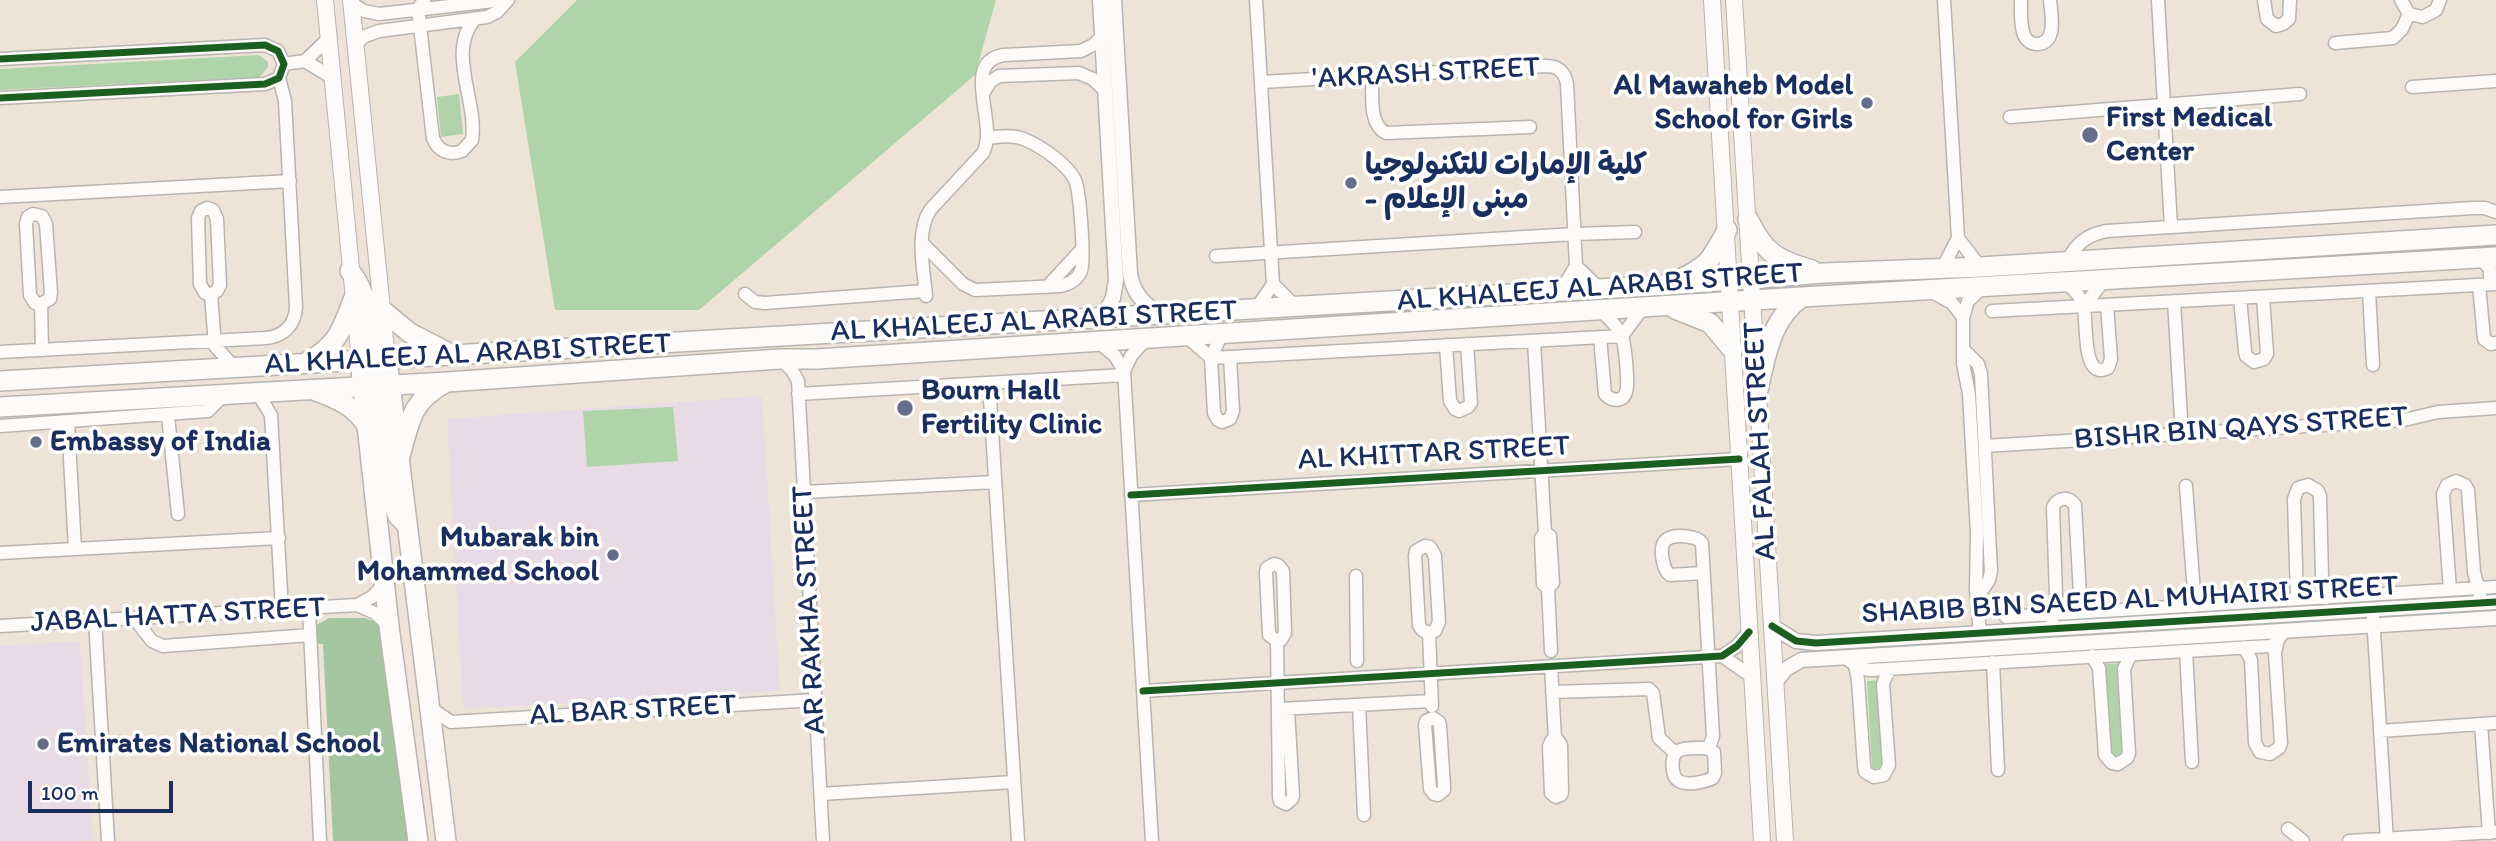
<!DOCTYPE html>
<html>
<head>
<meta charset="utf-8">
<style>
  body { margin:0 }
  #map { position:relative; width:2496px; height:841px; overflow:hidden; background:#ede4d7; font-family:Itim,sans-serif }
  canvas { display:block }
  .scale { position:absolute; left:28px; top:781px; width:145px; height:32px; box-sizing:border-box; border:4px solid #1b2f5e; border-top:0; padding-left:9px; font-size:21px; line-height:24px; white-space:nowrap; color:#1b2f5e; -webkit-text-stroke:5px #fff; paint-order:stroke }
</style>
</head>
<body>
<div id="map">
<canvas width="2496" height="841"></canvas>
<div class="scale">100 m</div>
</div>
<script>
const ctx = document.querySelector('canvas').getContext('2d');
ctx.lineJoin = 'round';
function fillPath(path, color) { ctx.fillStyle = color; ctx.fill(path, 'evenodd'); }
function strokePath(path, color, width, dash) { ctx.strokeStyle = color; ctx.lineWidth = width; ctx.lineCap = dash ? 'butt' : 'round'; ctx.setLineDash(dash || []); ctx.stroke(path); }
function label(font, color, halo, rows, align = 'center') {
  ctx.font = font + ' Itim,"Playpen Sans Arabic",sans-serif'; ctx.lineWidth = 7; ctx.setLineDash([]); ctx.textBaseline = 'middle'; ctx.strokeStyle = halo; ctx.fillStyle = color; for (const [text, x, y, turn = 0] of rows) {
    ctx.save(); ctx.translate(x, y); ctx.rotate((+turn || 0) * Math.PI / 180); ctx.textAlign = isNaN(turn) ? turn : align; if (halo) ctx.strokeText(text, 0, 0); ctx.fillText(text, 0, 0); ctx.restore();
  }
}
const built = new Path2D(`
  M 762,396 L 780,691 L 463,709 L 447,419 Z
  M 80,641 L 93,841 L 0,841 L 0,646 Z`);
const green = new Path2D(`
  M 577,0 L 996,0 L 975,75 L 699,310 L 555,310 L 515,62 Z
  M 259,55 L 268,62 L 268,67 L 260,77 L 0,90 L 0,69 Z
  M 459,94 L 463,134 L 441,137 L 437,97 Z
  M 673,407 L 678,461 L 587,467 L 583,411 Z
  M 2122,663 L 2129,757 L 2110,760 L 2104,664 Z
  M 1885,680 L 1890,768 L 1872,769 L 1867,681 Z`);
const forest = new Path2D(`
  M 329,618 L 365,618 L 380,624 L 411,841 L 333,841 L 323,644 L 314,643 L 315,626 Z`);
const minor = new Path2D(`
  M 424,0 L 418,9 L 433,138 C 438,151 449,156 462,151 L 472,140 C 478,101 446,52 475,19
  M 1256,0 L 1273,284 L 1256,309
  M 2021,0 C 2021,10 2020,25 2024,35 C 2026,40 2031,44 2037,44 C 2058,44 2051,13 2050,0
  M 2158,0 L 2171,227
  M 2264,0 L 2267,19 L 2276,26 L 2283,24 L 2289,19 L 2290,0
  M 2401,0 L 2409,14 L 2423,17 L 2436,10 L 2440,0
  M 351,3 L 364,11 L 379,14 L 494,1 L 503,3
  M 2335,43 L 2393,38 L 2402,29 L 2409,14
  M 355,44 L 365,36 L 379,31 L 487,17 L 497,12 L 508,0
  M 0,59 L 265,45 L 278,51 L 284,64 L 279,78 L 265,84 L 0,98
  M 305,61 L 333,78
  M 284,64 L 305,61 L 329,38
  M 1372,76 C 1373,94 1368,124 1386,133 L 1530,127
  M 1261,82 L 1547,66 C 1558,66 1565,72 1567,84 L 1576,266 L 1560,292
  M 2412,87 L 2496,81
  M 984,92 L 990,82 L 999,76 L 1079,73 L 1093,79 L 1105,91
  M 2010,117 L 2300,94
  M 0,197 L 290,181
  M 207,208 L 213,210 L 217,219 L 220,285 L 217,291 L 211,294 L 205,293 L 200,284 L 198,218 L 201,211 Z
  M 33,214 L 42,216 L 46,224 L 51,293 L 50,299 L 41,304 L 35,303 L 30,295 L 26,224 L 28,217 Z
  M 1958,238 L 1980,267
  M 923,244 L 963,284 L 975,290 L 1060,286 C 1070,284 1077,280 1081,271 C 1085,260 1080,191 1075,180 C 1067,164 1042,147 1026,140 C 1015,135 1000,136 988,138
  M 1216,256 L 1574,234 L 1635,232
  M 2480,258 L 2490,269 L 2490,284
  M 2068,261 C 2075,244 2088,234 2107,231 L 2473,208 L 2485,208 L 2496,212
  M 1576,266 L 1600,289
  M 1942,269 L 1958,238 L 1944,0
  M 2065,282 C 2073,289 2082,297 2084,308 C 2087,323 2082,382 2108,368 L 2111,359 L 2107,305
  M 1273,284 L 1296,307
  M 2479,285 L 2484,339 L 2491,344 L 2496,343
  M 1047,287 L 1082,249
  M 1930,291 L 1952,303 L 1963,317
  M 2369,291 L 2373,365
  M 211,294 L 215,346 L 235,368
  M 745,294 L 755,302 L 765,303 L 925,291
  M 926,296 C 924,270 915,234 930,210 L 983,153 C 999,124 959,62 1004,55 L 1081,51 L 1093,45 L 1102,37
  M 2240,298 L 2245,351 L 2246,356 L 2254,362 L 2264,359 L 2267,354 L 2263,297
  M 2174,301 L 2182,435
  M 41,304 L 42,350
  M 2084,306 L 2105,279
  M 1992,311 L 2496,284
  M 1222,333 L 1211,358 L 1214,413 L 1218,420 L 1222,422 L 1230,419 L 1233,411 L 1230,357
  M 1185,335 L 1211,358
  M 1622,336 L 1642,309
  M 1600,337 L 1605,394 C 1611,401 1623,403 1626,392 C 1629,384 1625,345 1622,336 C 1619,327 1608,318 1601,311
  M 1097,341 L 1115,356 L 1124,371 L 1152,841
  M 1534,341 L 1545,533
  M 1446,345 L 1450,401 L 1455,409 L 1459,411 L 1468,407 L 1471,403 L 1467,344
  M 1963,349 L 1978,364 L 1981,374 L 1991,571 L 1989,580 L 1977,598
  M 0,352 L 266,338 C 284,336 295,325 296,307 L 285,101 L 279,78
  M 1211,358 L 1622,336
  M 780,359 L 792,370 L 798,381 L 823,841
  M 1124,371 L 1131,356 L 1147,338
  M 989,383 L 1018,841
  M 257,392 L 271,415 L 282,610
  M 798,394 L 1124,375
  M 168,416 L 178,514
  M 68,422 L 75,549
  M 0,426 L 208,411 L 225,394
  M 1985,446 L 2404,420 L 2438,412 L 2496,408
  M 2186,486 L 2195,606
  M 804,492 L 995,482
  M 1131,495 L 1739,459
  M 1545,533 L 1550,536 L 1553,583 L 1548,588 L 1543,584 L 1541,538 Z
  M 1425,546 L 1430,547 L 1435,556 L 1439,622 L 1435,631 C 1428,634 1422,632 1419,625 L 1415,556 L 1416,551 Z
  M 0,553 L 279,538
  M 1274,564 L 1278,565 L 1283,571 L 1285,633 L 1281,640 L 1277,641 L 1269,635 L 1266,572 L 1267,568 Z
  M 1703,573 L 1670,575 C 1663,570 1658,547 1666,540 C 1674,533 1697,536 1702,543 L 1713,736 L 1709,748
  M 1356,576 L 1357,661
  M 1548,588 L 1551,651
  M 2450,590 L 2443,494 L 2447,485 L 2456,481 L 2465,485 L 2468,490 L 2474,572 L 2480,595
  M 2297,599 L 2294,499 L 2298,488 L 2308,485 L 2318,491 L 2320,496 L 2322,577 L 2326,598
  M 357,605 L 375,613 L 388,625
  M 309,609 L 320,841
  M 2373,616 L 2387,841
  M 2006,617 L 2496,587
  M 134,618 L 152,641 L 163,646 L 310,635
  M 95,620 L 108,841
  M 2052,621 L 2056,596 L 2053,507 C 2058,497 2068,496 2075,505 L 2080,595 L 2086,612
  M 0,626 L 357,605 L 372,597 L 384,584
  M 1429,633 L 1432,706
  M 1980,633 L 1976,590 L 1977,533 L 1969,394 L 1963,363 L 1963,318 L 1968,301 L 1982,288
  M 1277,641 L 1279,797 L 1280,801 L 1286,804 L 1292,799 L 1293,796 L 1288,709
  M 2244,647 L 2251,660 L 2255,743 L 2260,752 L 2270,754 L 2279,748 L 2281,743 L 2275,653 L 2278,639
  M 2186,651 L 2192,762
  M 1722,656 L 1751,676
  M 2092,656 L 2099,668 L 2105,755 L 2112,763 L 2118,764 L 2127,758 L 2129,753 L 2124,669 L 2131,654
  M 1845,657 L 1859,668 L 1870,670 L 2270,646 L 2276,643 L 2284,631
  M 1993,662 L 1998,770
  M 1855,665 L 1858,680 L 1864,766 L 1865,772 L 1874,777 L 1884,775 L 1889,765 L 1883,684 L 1889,669
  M 1551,666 L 1555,739
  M 1143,691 L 1722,656 L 1737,646 L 1749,632
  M 1552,692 L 1649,689 L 1653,693 L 1659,738 L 1675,753
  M 1359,705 L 1364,815
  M 429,707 L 451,722 L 815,700
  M 1280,709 L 1431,701
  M 1433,718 L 1439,722 L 1440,726 L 1444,786 L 1444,790 L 1438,795 L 1434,794 L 1430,789 L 1425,725 L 1426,721 Z
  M 2481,724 L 2489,833
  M 2380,731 L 2496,723
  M 1557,739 L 1561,745 L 1562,792 L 1561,795 L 1556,797 L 1551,793 L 1549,746 L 1552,740 Z
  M 1706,748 L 1714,752 L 1715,773 L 1713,778 C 1705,782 1687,786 1679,781 C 1671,777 1670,756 1678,751 C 1684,747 1698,748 1706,748 Z
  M 821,794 L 1014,782
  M 2288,829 L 2303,841
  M 2349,841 L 2496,832`);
const tertiary = new Path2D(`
  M 1100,0 L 1116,280 L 1113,298 L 1102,318
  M 1114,0 L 1130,274 C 1133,292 1144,306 1162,314
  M 1772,626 L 1796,641 L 1816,643 L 2496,602
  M 1776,681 L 1786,669 L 1801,660 L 2496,618`);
const secondary = new Path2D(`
  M 325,0 L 360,361
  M 351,0 L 387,359
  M 1712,0 L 1762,841
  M 1734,0 L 1785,841`);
const primary = new Path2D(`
  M 387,359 L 446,841
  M 360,361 L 389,626 L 418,841`);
const trunk = new Path2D(`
  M 1748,219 C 1764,252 1776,260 1812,270
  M 350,271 C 373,299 370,338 376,373
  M 1678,280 C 1709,266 1711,260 1727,230
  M 1675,309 L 1710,323 L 1732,349
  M 382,310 L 410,333 L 447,352
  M 307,362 C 337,346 342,330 353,300
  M 374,374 L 378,386 L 392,502 L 398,516 L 406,524
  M 0,381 L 1667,285 L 1824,273 L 1980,267 L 2496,235
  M 316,391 C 336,398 356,407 367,426
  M 1757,394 C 1766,358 1769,320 1802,297
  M 0,407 L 447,382 L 780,359 L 817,359 L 1802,297 L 2496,257
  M 400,456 C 410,421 411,401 445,383`);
const cycleway = new Path2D(`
  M 0,59 L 265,45 L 278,51 L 284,64 L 279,78 L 265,84 L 0,98
  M 1131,495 L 1739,459
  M 1772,626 L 1796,641 L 1816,643 L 2496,602
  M 1143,691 L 1722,656 L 1737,646 L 1749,632`);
const markers = [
  [1867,103,7,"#646e88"],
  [2090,135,9,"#646e88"],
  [1351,183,7,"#646e88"],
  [905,408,9,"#646e88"],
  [36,442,7,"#646e88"],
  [613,555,7,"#646e88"],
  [43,744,7,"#646e88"]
];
const streetNames = [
  ["'AKRASH STREET",1426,74,-3],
  ["AL KHALEEJ AL ARABI STREET",1600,288,-4],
  ["AL KHALEEJ AL ARABI STREET",1034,322,-3],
  ["AL KHALEEJ AL ARABI STREET",468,355,-3],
  ["BISHR BIN QAYS STREET",2241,429,-4],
  ["AL FALAH STREET",1761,441,-93],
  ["AL KHITTAR STREET",1434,454,-3],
  ["SHABIB BIN SAEED AL MUHAIRI STREET",2130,601,-3],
  ["AR RAKHA STREET",810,610,-93],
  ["JABAL HATTA STREET",178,616,-3],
  ["AL BAR STREET",633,711,-3]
];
const poiNames = [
  ["Al Mawaheb Model",1853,86,"right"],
  ["School for Girls",1853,120,"right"],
  ["First Medical",2106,118],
  ["Center",2106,152],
  ["كلية الإمارات للتكنولوجيا",1365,166],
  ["- مبنى الإعلام",1365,200],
  ["Bourn Hall",921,391],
  ["Fertility Clinic",921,425],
  ["Embassy of India",50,442],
  ["Mubarak bin",599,538,"right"],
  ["Mohammed School",599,572,"right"],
  ["Emirates National School",57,744]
];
fillPath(built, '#e9dbe5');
fillPath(green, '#b0d4a9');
fillPath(forest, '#a3c59f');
strokePath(minor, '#b8b4b0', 15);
strokePath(tertiary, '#b8b4b0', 17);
strokePath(secondary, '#b8b4b0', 18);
strokePath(primary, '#b8b4b0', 22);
strokePath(trunk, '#b8b4b0', 22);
strokePath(minor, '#fcfbf9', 12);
strokePath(tertiary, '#fcfbf9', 14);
strokePath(secondary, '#fcfbf9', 16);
strokePath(primary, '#fcfbf9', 19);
strokePath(trunk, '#fcfbf9', 19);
strokePath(cycleway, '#1b5e20', 7);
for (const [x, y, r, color] of markers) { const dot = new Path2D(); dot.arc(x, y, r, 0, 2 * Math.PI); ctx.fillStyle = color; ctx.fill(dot); strokePath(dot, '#fff', 2.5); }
label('30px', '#1b2f5e', '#fff', streetNames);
label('bold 30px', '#1b2f5e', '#fff', poiNames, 'left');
</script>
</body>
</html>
